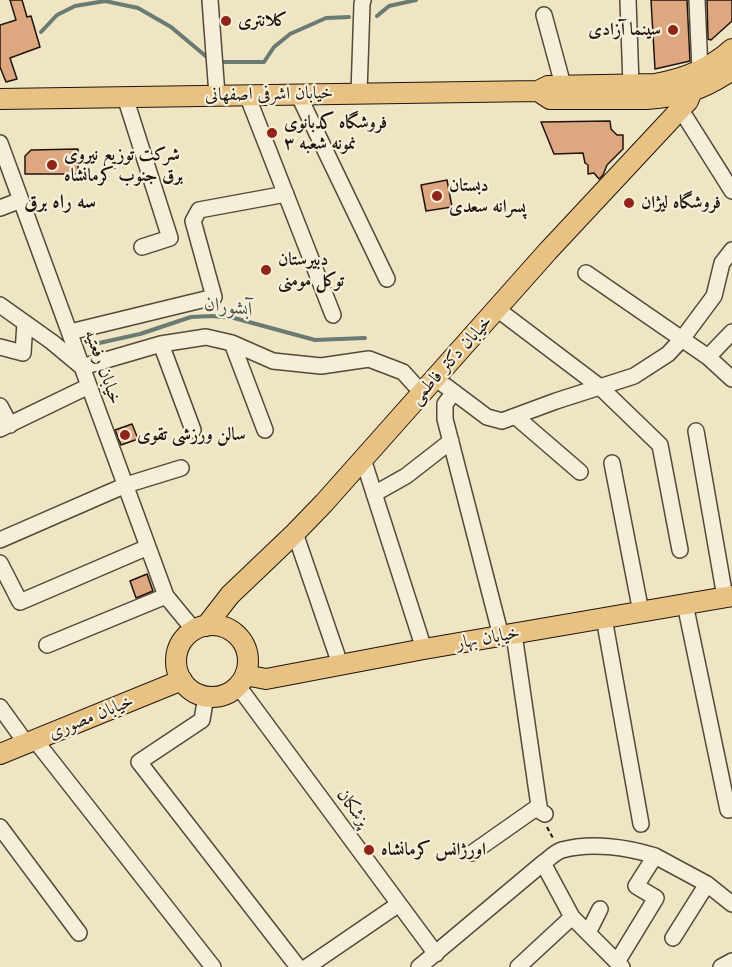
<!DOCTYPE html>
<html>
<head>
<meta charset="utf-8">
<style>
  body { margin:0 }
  canvas { display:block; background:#efe5c3 }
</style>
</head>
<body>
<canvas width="732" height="967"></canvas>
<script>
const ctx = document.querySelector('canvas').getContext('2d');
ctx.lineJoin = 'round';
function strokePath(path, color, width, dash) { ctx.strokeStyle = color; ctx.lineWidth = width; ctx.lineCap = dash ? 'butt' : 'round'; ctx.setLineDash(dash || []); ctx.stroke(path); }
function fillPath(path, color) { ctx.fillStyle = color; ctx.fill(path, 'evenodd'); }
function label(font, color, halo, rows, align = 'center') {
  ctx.font = font + ' "Libre Caslon Text",Amiri,serif'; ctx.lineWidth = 4.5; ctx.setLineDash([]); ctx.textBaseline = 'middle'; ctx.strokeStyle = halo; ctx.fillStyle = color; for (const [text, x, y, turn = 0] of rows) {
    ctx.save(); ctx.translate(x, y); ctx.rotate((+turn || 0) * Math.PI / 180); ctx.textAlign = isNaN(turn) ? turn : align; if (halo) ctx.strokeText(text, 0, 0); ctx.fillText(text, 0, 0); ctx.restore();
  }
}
const stream = new Path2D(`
  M 377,16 L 389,6 L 416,0
  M 41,32 L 57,15 L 75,6 L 105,1 L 138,8 L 171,27 L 208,58
  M 223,62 L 264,62 L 274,47 L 290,34 L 326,18 L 349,17
  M 90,345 L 140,334 L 191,317 L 212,316 L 234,318 L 315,340 L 365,338`);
const building = new Path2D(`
  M 10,0 L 22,0 L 27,17 L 31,16 L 40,47 L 10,58 L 17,79 L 6,82 L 0,67 L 0,25 L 16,20 Z
  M 651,0 L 687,0 L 690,61 L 655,69 Z
  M 707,0 L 732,0 L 732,21 L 711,40 L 708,39 Z
  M 610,121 L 611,129 L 617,135 L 623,135 L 623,149 L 607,165 L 603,175 L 599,179 L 594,173 L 588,174 L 588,165 L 585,163 L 583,153 L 554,154 L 541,122 Z
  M 78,149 L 78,174 L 25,174 L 25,156 L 31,150 Z
  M 447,180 L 452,207 L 426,211 L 421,185 Z
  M 132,424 L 138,439 L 121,445 L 115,430 Z
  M 147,574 L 153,591 L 136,598 L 130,581 Z`);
const path = new Path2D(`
  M 547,827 L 554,840`);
const minor = new Path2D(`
  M 210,0 L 217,95
  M 628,0 L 631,85
  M 697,0 L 700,71
  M 544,15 L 563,85
  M 359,93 L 362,4 L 363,0
  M 298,94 L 387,279
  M 247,95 L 333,315
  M 125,97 L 170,238 L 142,247
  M 681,110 L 732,191
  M 0,143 L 166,596 L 194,630
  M 0,208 L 21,200
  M 586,273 L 708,357 L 732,379
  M 0,305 L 52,342 L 82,367
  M 497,309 L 600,387 L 660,445 L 680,550
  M 70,332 L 214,297 L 193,221 L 199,210 L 286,194
  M 232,343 L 273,361 L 321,366 L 369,359 L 403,372 L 422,393
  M 161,344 L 193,430
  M 0,347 L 23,353 L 25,323
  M 708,357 L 732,332
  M 82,367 L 161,344 L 206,337 L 232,343 L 265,430
  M 435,378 L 487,417 L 502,421 L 556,401 L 634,376 L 668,354 L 682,339 L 714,296 L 722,263 L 732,250
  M 454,392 L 445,404 L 445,419 L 501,636
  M 0,406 L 10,425
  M 515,416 L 580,472
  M 0,429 L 89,386
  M 696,431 L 725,597
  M 363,459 L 424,649
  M 612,463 L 641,612
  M 374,494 L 406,476 L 451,441
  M 295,533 L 340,664
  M 0,540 L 126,485 L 181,468
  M 0,563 L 20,602 L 148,547
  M 685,604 L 728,810 L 732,809
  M 604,618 L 641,824
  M 514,634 L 539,806 L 540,811 L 545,814
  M 47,645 L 166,596
  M 238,686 L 436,954
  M 206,696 L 202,720 L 139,762 L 298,967
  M 0,707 L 26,743
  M 35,740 L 213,967
  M 0,827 L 79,933
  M 472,853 L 539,806
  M 543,863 L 572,917 L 622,967
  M 588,933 L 600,909
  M 673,938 L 707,884
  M 617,962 L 656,898 L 636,886 L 655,856
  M 307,967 L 399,904
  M 419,967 L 543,863 C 549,859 555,852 562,850 C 591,842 627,847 655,856 L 707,884 L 732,904
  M 518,967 L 572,917
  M 721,967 L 732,961`);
const major = new Path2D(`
  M 538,91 L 550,99 L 647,99 C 681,97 704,89 732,70
  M 0,99 L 538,91 L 548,86 L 655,84 C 685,79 710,69 732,49
  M176 661a36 36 0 1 1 72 0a36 36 0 1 1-72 0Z
  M 206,626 L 230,595 L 295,533 L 324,503 L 548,251 L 688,101 L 692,91
  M 245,675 L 266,679 L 424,649 L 732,596
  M 0,754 L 182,680`);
const markers = [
  [226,21,6,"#8f2418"],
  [673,30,6,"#8f2418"],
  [272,133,6,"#8f2418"],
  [52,165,6,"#8f2418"],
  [437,196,6,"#8f2418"],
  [629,203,6,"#8f2418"],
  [266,270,6,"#8f2418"],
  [125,435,6,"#8f2418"],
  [369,850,6,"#8f2418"]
];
const poiNames = [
  ["کلانتری",238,21],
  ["سینما آزادی",661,30,"right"],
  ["فروشگاه کدبانوی",284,123],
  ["نمونه شعبه ۳",284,144],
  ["شرکت توزیع نیروی",64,155],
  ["برق جنوب کرمانشاه",64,176],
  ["دبستان",449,186],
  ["پسرانه سعدی",449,207],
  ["فروشگاه لیژان",641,203],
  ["دبیرستان",278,260],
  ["توکل مومنی",278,281],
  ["سالن ورزشی تقوی",137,435],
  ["اورژانس کرمانشاه",381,850]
];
const streetNames = [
  ["خیابان اشرفی اصفهانی",269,94,-1],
  ["خیابان دکتر فاطمی",451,360,-48],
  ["خیابان رفعتیه",103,367,70],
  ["خیابان بهار",488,638,-10],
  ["خیابان مصوری",91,717,-22],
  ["پزشکان",353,808,54]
];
const neighbourhoodNames = [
  ["سه راه برق",60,202]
];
const waterNames = [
  ["آبشوران",229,307,8]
];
strokePath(stream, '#697b72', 4);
fillPath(building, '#dda780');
strokePath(building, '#20150e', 1.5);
strokePath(minor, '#54493b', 18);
strokePath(major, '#20150e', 22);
strokePath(path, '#20150e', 2, [4.5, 3]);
strokePath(minor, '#f5eed8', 15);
strokePath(major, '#e8c282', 20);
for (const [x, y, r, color] of markers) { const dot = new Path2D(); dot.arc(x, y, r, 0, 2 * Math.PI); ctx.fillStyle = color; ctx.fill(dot); strokePath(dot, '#f5eed8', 2); }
label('bold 18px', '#20150e', '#f5eed8', poiNames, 'left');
label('18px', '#20150e', '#f5eed8', streetNames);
label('bold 20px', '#20150e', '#f5eed8', neighbourhoodNames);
label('italic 20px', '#4b5048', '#f5eed8', waterNames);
</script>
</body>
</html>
